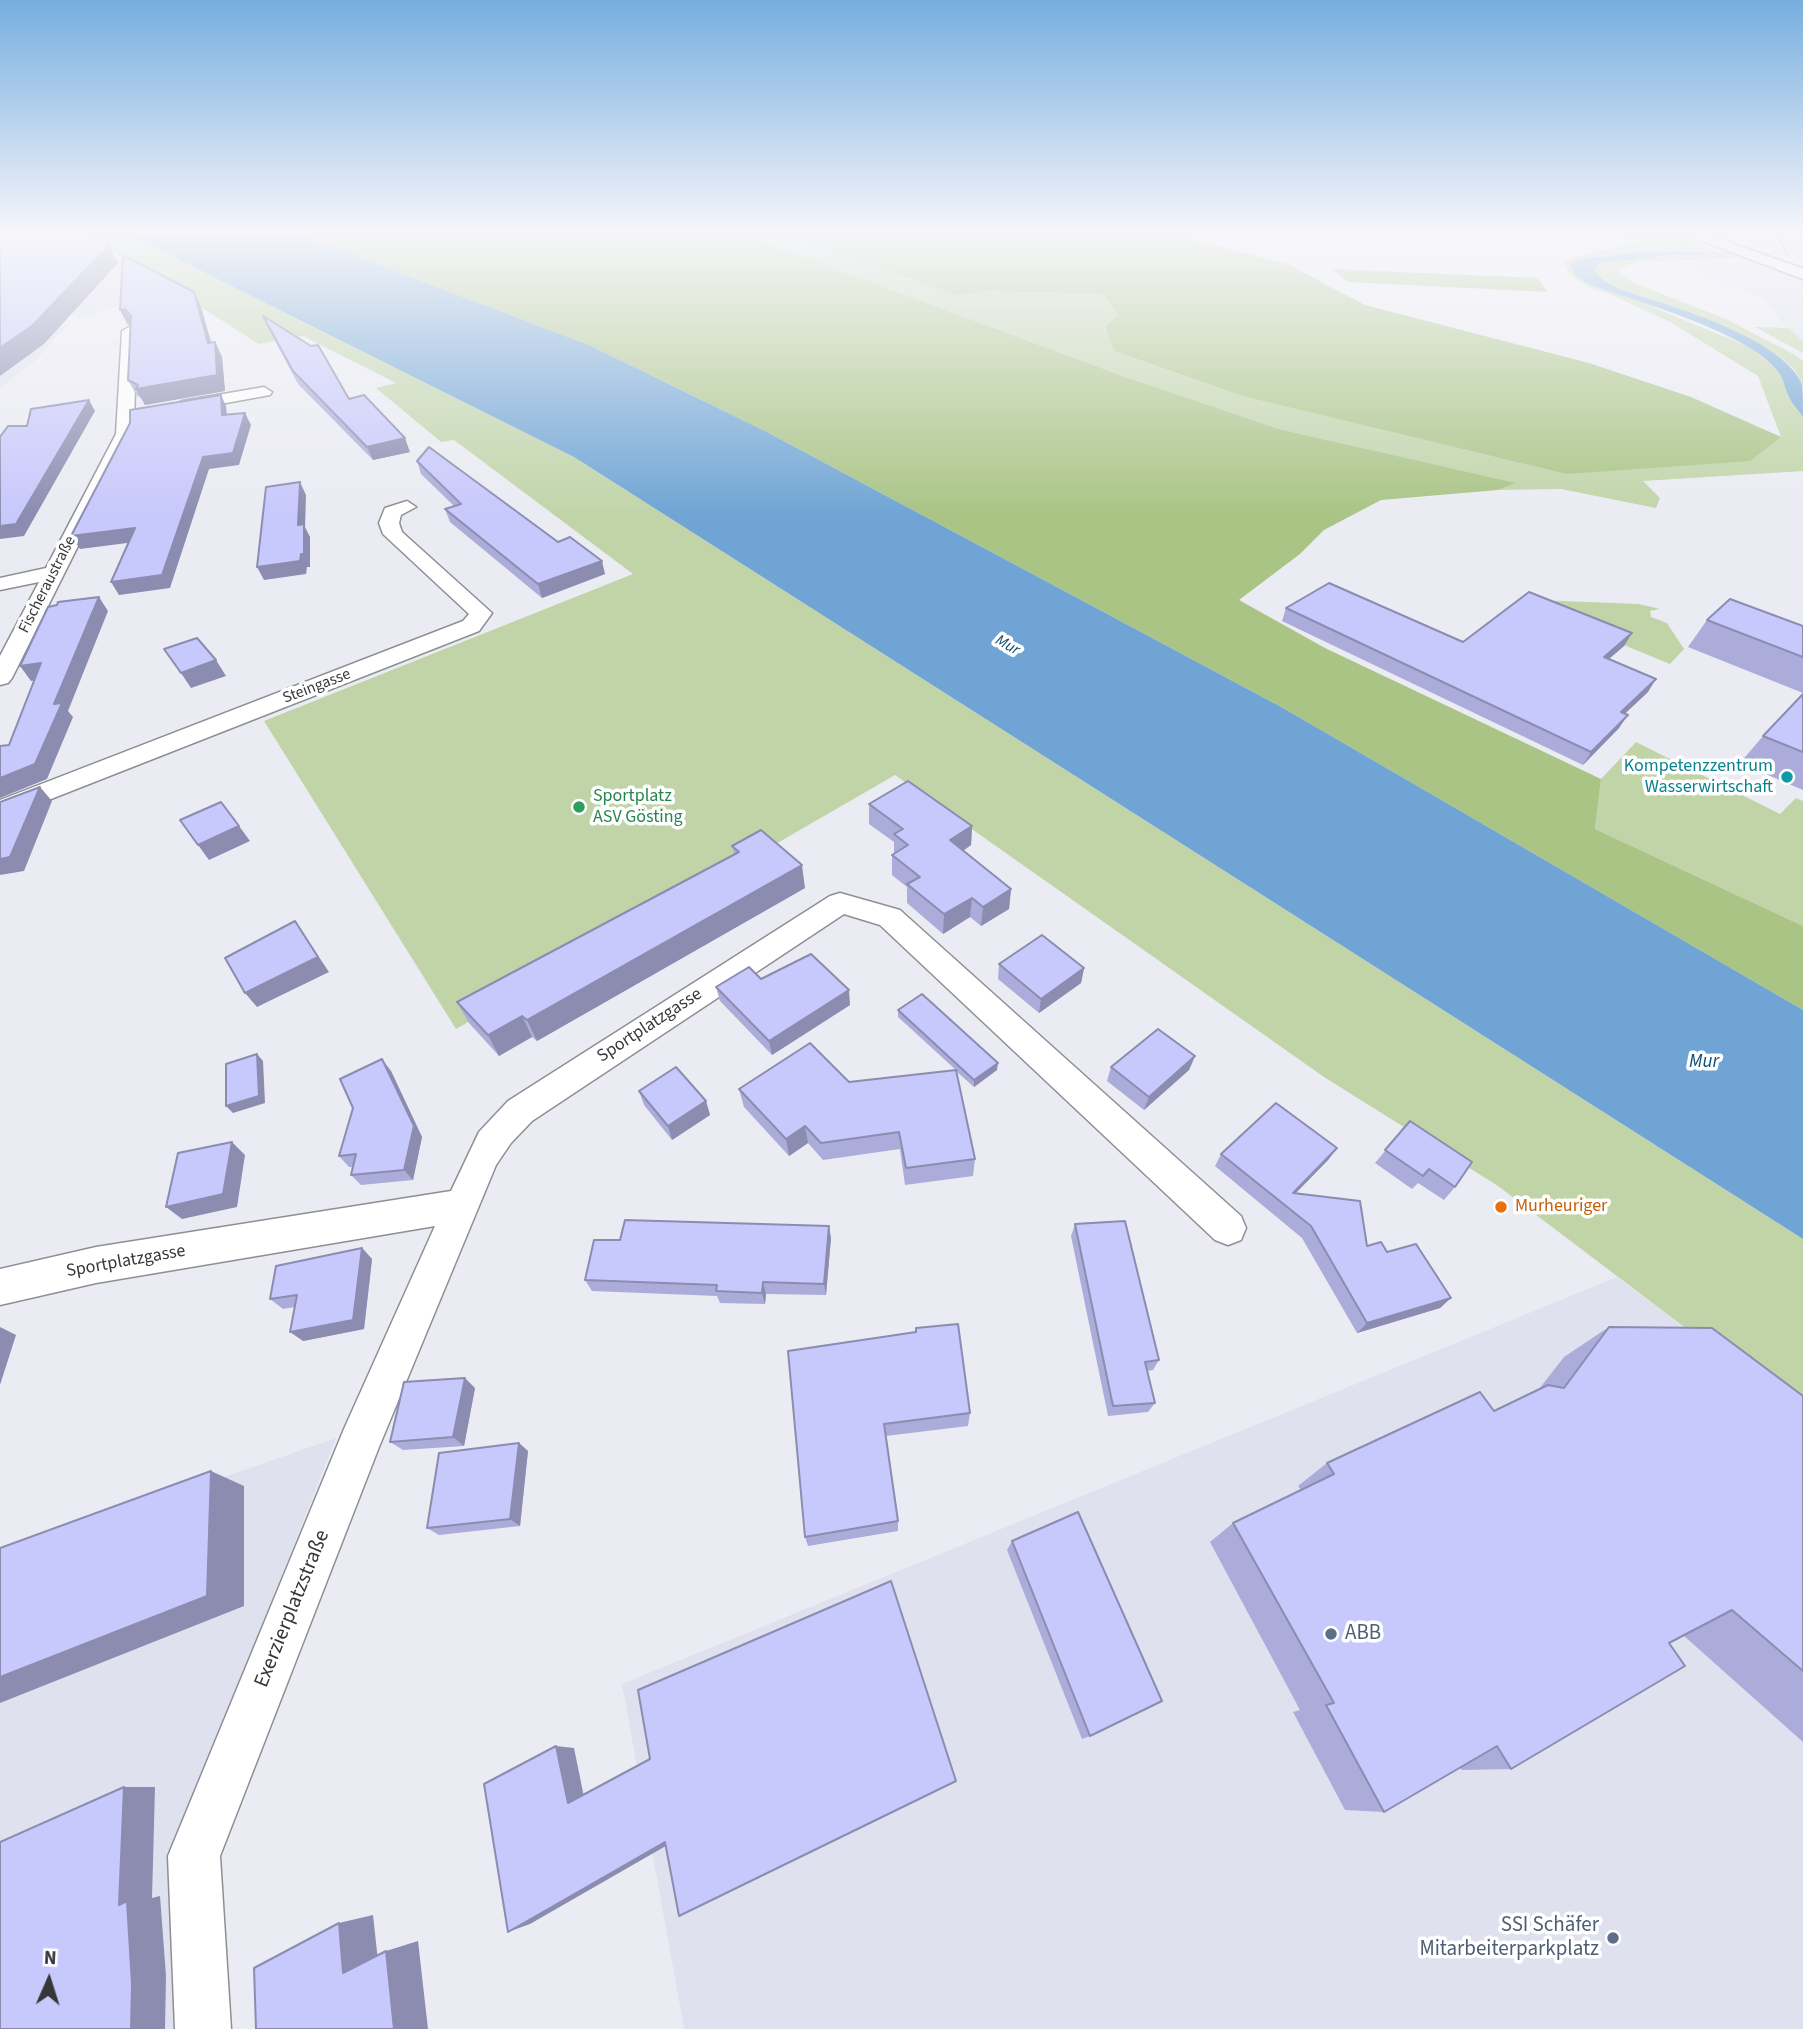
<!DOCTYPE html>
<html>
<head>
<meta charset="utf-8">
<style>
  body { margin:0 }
  #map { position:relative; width:1803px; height:2029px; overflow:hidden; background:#ebecf3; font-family:"Source Sans 3",sans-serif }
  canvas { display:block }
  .north { position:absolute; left:14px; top:1945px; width:70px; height:70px; -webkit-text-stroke:5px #fff; paint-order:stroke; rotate:3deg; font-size:19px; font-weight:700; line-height:28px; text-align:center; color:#37373a }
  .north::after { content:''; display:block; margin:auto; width:24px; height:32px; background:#37373a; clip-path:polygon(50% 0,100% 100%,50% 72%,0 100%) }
</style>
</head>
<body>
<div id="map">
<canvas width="1803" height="2029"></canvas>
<div class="north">N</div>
</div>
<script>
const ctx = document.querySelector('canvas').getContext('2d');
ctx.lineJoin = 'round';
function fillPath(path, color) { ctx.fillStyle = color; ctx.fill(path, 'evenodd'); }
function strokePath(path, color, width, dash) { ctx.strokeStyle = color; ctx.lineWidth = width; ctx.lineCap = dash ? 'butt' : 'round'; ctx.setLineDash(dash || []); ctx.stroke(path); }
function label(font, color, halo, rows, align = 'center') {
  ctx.font = font + ' "Source Sans 3",sans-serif'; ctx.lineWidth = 7; ctx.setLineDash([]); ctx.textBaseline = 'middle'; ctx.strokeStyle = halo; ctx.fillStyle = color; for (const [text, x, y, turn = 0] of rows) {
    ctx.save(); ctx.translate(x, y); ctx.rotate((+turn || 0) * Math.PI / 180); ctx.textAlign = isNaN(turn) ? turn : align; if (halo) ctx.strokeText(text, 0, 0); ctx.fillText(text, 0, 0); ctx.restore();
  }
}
const built = new Path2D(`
  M 77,233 L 148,275 L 121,291 L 126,303 L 79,319 L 65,306 Z
  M 1718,233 L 1803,233 L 1803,264 L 1765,250 Z
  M 1730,260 L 1753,263 L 1803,282 L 1803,341 L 1792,334 L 1763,298 L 1675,263 Z
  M 67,325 L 37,359 L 0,388 L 0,343 L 29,327 Z
  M 1617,1277 L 1803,1417 L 1803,2029 L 684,2029 L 622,1684 Z
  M 336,1438 L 183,1826 L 178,2029 L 0,2029 L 0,1555 Z`);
const green = new Path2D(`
  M 80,233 L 125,233 L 574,457 L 1803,1239 L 1803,1417 L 1498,1186 L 1324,1077 L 895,775 L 456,1029 L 264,721 L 633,574 L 454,440 L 441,442 L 376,388 L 396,383 L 303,336 L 259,344 C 199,307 142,267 80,233 Z
  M 739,233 L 781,233 L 958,296 L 985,291 L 1102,294 L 1119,315 L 1105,326 L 1114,351 L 1236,394 L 1781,437 L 1758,376 L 1670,322 L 1607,293 L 1591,289 L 1569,274 L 1563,261 C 1609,245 1675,231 1720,252 L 1603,255 L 1570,265 L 1657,309 L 1750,347 L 1776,368 L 1785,381 L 1787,394 L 1803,417 L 1803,471 L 1643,481 L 1660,498 L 1656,508 L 1561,489 L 1498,490 L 1515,483 L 1279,429 L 1120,375 Z
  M 1725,254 L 1740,258 L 1638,262 L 1619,269 L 1626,278 L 1639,285 L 1726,319 L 1797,356 L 1803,361 L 1803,386 C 1800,381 1798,376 1795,371 C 1771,340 1689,312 1650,299 C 1629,292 1608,288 1594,270 L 1599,263 L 1647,256 Z
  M 1755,327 L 1788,328 L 1803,341 L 1803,353 Z
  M 1536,600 L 1639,604 L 1660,609 L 1650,611 L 1651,617 L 1667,623 L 1684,649 L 1670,664 L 1517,601 Z
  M 1636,742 L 1780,814 L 1796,798 L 1803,801 L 1803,926 L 1595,829 L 1601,779 Z`);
const forest = new Path2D(`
  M 295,233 L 739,233 L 1120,375 L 1279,429 L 1516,483 L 1498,490 L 1381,500 L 1324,530 L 1300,554 L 1239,600 L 1325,648 L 1601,779 L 1595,829 L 1803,926 L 1803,1010 L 1283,708 L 765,431 L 589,345 Z
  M 781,233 L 1167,233 L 1287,264 L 1365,305 L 1589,363 L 1691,397 L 1781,437 L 1750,461 L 1567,474 L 1239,395 L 1114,351 L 1105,326 L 1119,315 L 1102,294 L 985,291 L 958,296 Z
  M 1618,233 L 1673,233 L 1703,244 L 1644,243 Z
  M 1332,269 L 1538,278 L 1547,292 L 1348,282 Z`);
const water = new Path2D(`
  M 125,233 L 295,233 L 589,345 L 765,431 L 1283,708 L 1803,1010 L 1803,1239 L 574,457 Z
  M 1640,252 L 1803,253 L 1671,255 L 1599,263 L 1594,270 C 1608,288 1629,292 1650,299 C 1690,312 1787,343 1802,385 C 1803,393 1803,408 1803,417 C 1798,410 1791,402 1788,395 C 1784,386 1784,378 1777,370 C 1744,330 1636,302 1586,283 L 1576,276 L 1570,265 L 1578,259 Z`);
const stream = new Path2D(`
  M 1774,233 L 1778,233 L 1789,255 L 1787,255 Z`);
const minor = new Path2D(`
  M 129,327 L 136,331 L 134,434 L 12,678 L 8,683 L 0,685 L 0,656 L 39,582 L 0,590 L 0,578 L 46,568 L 116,434 L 122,331 Z
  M 264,387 L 272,392 L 270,395 L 182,411 L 174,406 L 182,401 Z
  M 407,501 L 416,507 L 401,515 L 399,523 L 402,532 L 492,613 L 479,631 L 0,819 L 0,800 L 463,621 L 469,614 L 383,534 L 379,523 L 385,508 Z
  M 840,893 L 900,910 L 1241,1216 L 1246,1228 L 1241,1240 L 1228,1245 L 1215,1240 L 880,925 L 844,914 L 532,1121 L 511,1143 L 496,1165 L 379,1447 L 220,1856 L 231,2029 L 175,2029 L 168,1856 L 344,1429 L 435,1226 L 96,1283 L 0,1305 L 0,1269 L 96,1247 L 451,1191 L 479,1132 L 508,1101 L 830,896 Z`);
const primary = new Path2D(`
  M 1681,233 L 1703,233 L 1803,269 L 1803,279 Z`);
const wall = new Path2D(`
  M 194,292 L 201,307 L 211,343 L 215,342 L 222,357 L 225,391 L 145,405 L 141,398 L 137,396 L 128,380 L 130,324 L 128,325 L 120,310 Z
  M 263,316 L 349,399 L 410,452 L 373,460 L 298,384 L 268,328 Z
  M 417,461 L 558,542 L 605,574 L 542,598 L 450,522 L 445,509 L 454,506 L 421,474 Z
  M 1286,608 L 1463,642 L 1632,633 L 1624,646 L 1609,659 L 1648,692 L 1625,713 L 1619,728 L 1583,765 L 1282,621 Z
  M 1707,620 L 1803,626 L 1803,693 L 1688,647 Z
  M 1803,694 L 1803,790 L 1740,763 L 1763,736 Z
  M 869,804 L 972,826 L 971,845 L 963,851 L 1011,889 L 1009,909 L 981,926 L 970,917 L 943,934 L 907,903 L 907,887 L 892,875 L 892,855 L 894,854 L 894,842 L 869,824 Z
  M 732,846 L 805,888 L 537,1041 L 532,1037 L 499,1056 L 469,1023 L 457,1002 L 734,854 Z
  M 999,964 L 1084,968 L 1081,983 L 1039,1013 L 998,979 Z
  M 761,979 L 850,1005 L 772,1055 L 720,1001 L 716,987 Z
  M 898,1010 L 997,1070 L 974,1087 L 956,1071 L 975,1159 L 973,1176 L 905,1185 L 900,1149 L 823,1160 L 808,1143 L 789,1156 L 744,1107 L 739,1089 L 849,1082 L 956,1070 L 898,1017 Z
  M 1195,1056 L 1189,1070 L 1144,1110 L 1107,1081 L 1111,1067 Z
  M 391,1071 L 422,1137 L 413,1180 L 361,1185 L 351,1175 L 353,1167 L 349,1167 L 339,1156 Z
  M 639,1091 L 706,1101 L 710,1115 L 672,1140 L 644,1105 Z
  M 1410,1121 L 1455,1187 L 1444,1200 L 1418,1183 L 1412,1189 L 1375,1163 Z
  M 1337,1148 L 1328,1160 L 1296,1193 L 1367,1246 L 1387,1252 L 1451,1298 L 1440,1308 L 1357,1333 L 1302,1238 L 1215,1166 L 1221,1154 Z
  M 1075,1224 L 1159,1360 L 1153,1370 L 1147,1371 L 1155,1403 L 1148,1412 L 1108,1416 L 1071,1236 Z
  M 831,1238 L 826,1295 L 766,1294 L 765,1304 L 720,1303 L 717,1296 L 592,1291 L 585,1280 L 620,1240 Z
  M 362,1248 L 372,1259 L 364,1329 L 303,1341 L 295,1307 L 283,1309 L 270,1299 Z
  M 1609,1327 L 1803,1396 L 1803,1742 L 1683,1635 L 1669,1643 L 1511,1769 L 1462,1770 L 1460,1768 L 1384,1812 L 1345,1810 L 1293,1712 L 1300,1710 L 1210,1542 L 1233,1523 L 1301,1490 L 1298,1486 L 1327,1463 L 1494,1411 L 1539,1389 L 1564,1357 Z
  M 916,1332 L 970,1413 L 968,1426 L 886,1436 L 898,1521 L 898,1531 L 808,1546 L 805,1537 Z
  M 475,1388 L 464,1446 L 403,1450 L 390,1442 Z
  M 519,1443 L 528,1451 L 520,1526 L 439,1535 L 427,1528 Z
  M 1012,1541 L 1090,1736 L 1082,1739 L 1007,1550 Z`);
const shadedWall = new Path2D(`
  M 109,245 L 118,263 L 44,344 L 0,376 L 0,348 Z
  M 194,292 L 201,307 L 216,359 L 208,343 Z
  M 125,309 L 133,324 L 128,325 L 120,310 Z
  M 215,342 L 222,357 L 225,391 L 145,405 L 136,389 Z
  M 221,395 L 226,406 L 228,427 L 222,415 Z
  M 89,400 L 95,411 L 24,536 L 0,539 L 0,526 Z
  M 245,413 L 251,425 L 239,465 L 209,469 L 170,588 L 119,595 L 111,582 L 203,457 Z
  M 405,438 L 410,452 L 373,460 L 367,447 Z
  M 300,482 L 306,495 L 305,527 L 310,537 L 310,567 L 307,567 L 306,574 L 264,580 L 257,567 L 298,525 Z
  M 135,528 L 143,541 L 80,549 L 71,536 Z
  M 602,561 L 605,574 L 542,598 L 538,584 Z
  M 99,597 L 108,611 L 68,711 L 73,717 L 47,779 L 0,798 L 0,778 L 54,704 Z
  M 1632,633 L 1624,646 L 1596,670 L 1604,657 Z
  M 216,660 L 226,676 L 191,688 L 181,673 Z
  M 41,663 L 52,678 L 31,681 L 20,666 Z
  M 1656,679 L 1648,692 L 1613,725 L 1621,712 Z
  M 1628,715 L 1619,728 L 1583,765 L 1591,752 Z
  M 40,787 L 52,801 L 24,871 L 0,875 L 0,859 Z
  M 239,826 L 250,841 L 209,860 L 198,845 Z
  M 972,826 L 971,845 L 949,860 L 950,840 Z
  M 802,865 L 805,888 L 537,1041 L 527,1020 Z
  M 1011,889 L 1009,909 L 981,926 L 983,907 Z
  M 972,898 L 970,917 L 943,934 L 944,914 Z
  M 295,921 L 329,972 L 257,1007 L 245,993 Z
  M 1084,968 L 1081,983 L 1039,1013 L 1041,999 Z
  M 849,990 L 850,1005 L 772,1055 L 769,1041 Z
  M 522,1016 L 532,1037 L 499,1056 L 488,1035 Z
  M 257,1054 L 263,1061 L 265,1103 L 233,1113 L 226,1106 Z
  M 1195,1056 L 1189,1070 L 1144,1110 L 1149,1097 Z
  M 382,1059 L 391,1071 L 422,1137 L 413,1180 L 404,1170 Z
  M 998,1063 L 997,1070 L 974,1087 L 974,1080 Z
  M 706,1101 L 710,1115 L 672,1140 L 668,1126 Z
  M 805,1126 L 808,1143 L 789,1156 L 786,1139 Z
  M 232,1142 L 245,1155 L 237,1207 L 182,1219 L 166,1207 Z
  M 1337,1148 L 1328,1160 L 1285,1204 L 1293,1193 Z
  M 829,1226 L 831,1238 L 826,1295 L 824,1284 Z
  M 362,1248 L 372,1259 L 364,1329 L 303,1341 L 290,1332 Z
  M 763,1282 L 766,1294 L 765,1304 L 762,1293 Z
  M 1451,1298 L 1440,1308 L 1357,1333 L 1367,1323 Z
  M 0,1327 L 16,1335 L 0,1385 Z
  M 465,1378 L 475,1388 L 464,1446 L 453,1437 Z
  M 519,1443 L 528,1451 L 520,1526 L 510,1519 Z
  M 211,1471 L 244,1486 L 244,1606 L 0,1703 L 0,1677 Z
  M 556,1746 L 574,1748 L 585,1802 L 568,1803 Z
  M 124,1787 L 155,1787 L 152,1898 L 160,1896 L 166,1976 L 165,2029 L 131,2029 L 119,1905 Z
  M 678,1839 L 530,1924 L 508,1932 L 665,1842 Z
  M 373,1915 L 378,1961 L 343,1973 L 339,1923 Z
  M 418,1941 L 428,2029 L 394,2029 L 386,1951 Z`);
const building = new Path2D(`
  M 0,233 L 86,233 L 109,245 L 33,325 L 0,348 Z
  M 123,255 L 194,292 L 208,343 L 215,342 L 217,375 L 136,389 L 138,385 L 128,380 L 131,316 L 125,309 L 120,310 Z
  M 263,316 L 311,346 L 318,345 L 349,399 L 364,395 L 405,438 L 367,447 L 293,371 Z
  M 221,395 L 222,415 L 245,413 L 233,453 L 203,457 L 162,575 L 111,582 L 135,528 L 71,536 L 130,423 L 130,410 Z
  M 89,400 L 16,524 L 0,526 L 0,437 L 8,426 L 27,426 L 31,409 Z
  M 429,447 L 558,542 L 570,537 L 602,561 L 538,584 L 445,509 L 461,504 L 417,461 Z
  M 300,482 L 298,525 L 304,524 L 304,554 L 301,554 L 300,561 L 257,567 L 266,487 Z
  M 1329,583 L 1463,642 L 1529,592 L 1632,633 L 1604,657 L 1656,679 L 1621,712 L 1628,715 L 1591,752 L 1286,608 Z
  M 99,597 L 54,704 L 62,703 L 35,764 L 0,778 L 0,746 L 9,745 L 41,663 L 20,666 L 48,607 L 57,605 L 58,602 Z
  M 1730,599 L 1803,626 L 1803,657 L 1707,620 Z
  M 197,638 L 216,660 L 181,673 L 164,649 Z
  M 1803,694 L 1803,752 L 1763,736 Z
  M 908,781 L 972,826 L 950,840 L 1011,889 L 983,907 L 972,898 L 944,914 L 907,884 L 920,877 L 892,855 L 908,845 L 894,834 L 903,829 L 869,804 Z
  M 40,787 L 10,857 L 0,859 L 0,802 Z
  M 221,802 L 239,826 L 198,845 L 180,820 Z
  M 761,830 L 802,865 L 527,1020 L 522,1016 L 488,1035 L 457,1002 L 739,852 L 732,846 Z
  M 295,921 L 318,957 L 245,993 L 225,958 Z
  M 1042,935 L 1084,968 L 1041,999 L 999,964 Z
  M 811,954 L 849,990 L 769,1041 L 716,987 L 749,967 L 761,979 Z
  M 922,994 L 998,1063 L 974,1080 L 898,1010 Z
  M 1158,1029 L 1195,1056 L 1149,1097 L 1111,1067 Z
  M 810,1043 L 849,1082 L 956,1070 L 975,1159 L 906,1168 L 899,1132 L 821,1143 L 805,1126 L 786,1139 L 739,1089 Z
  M 257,1054 L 259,1096 L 226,1106 L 226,1064 Z
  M 382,1059 L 414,1126 L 404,1170 L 351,1175 L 356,1154 L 339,1156 L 353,1108 L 340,1079 Z
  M 676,1067 L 706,1101 L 668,1126 L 639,1091 Z
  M 1276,1103 L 1337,1148 L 1293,1193 L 1360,1201 L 1367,1246 L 1381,1242 L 1387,1252 L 1416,1244 L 1451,1298 L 1367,1323 L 1311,1226 L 1221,1154 Z
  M 1410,1121 L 1472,1162 L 1455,1187 L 1429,1169 L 1423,1176 L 1385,1150 Z
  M 232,1142 L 223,1194 L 166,1207 L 178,1153 Z
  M 625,1220 L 829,1226 L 824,1284 L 763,1282 L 762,1293 L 716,1291 L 717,1285 L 585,1280 L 594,1240 L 620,1240 Z
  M 1125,1221 L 1159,1360 L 1145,1362 L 1155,1403 L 1113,1406 L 1075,1224 Z
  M 362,1248 L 353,1320 L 290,1332 L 297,1295 L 270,1299 L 276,1266 Z
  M 958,1324 L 970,1413 L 884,1424 L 898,1521 L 805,1537 L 788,1351 L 916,1332 L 916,1328 Z
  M 1609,1327 L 1712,1328 L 1803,1396 L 1803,1671 L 1732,1610 L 1669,1643 L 1685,1666 L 1511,1769 L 1497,1746 L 1384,1812 L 1326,1705 L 1334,1703 L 1233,1523 L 1334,1474 L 1327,1463 L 1480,1392 L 1494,1411 L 1548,1385 L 1564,1388 Z
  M 465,1378 L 453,1437 L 390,1442 L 404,1382 Z
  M 519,1443 L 510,1519 L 427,1528 L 439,1453 Z
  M 211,1471 L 207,1596 L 0,1677 L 0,1548 Z
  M 1078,1512 L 1162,1701 L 1090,1736 L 1012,1541 Z
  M 891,1581 L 956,1781 L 679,1916 L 665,1842 L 508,1932 L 484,1784 L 556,1746 L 568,1803 L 650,1759 L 638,1690 Z
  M 124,1787 L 119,1905 L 127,1901 L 132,1984 L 131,2029 L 0,2029 L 0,1842 Z
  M 339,1923 L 343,1973 L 386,1951 L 394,2029 L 256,2029 L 254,1968 Z`);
const markers = [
  [1787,777,7,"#0f9aa8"],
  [579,807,7,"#2e9e5b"],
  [1501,1207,7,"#e8710a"],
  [1331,1634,7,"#5c6f8a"],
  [1613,1938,7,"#5c6f8a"]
];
const farStreetnames = [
  ["Fischeraustraße",48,585,-63],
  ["Steingasse",317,687,-21]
];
const farWaternames = [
  ["Mur",1007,646,30]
];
const cultureNames = [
  ["Kompetenzzentrum",1773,767],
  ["Wasserwirtschaft",1773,788]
];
const leisureNames = [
  ["Sportplatz",593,797],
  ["ASV Gösting",593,818]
];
const streetNames = [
  ["Sportplatzgasse",650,1026,-33],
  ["Sportplatzgasse",126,1262,-10]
];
const foodNames = [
  ["Murheuriger",1515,1207]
];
const waterNames = [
  ["Mur",1704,1063]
];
const nearStreetnames = [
  ["Exerzierplatzstraße",293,1609,-68]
];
const nearServicenames = [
  ["ABB",1345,1634],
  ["SSI Schäfer",1599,1926,"right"],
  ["Mitarbeiterparkplatz",1599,1950,"right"]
];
fillPath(built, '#e0e1ef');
fillPath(green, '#c0d4a8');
fillPath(forest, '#a9c485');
fillPath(water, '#6fa4d4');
fillPath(stream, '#6fa4d4');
strokePath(minor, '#8e8e95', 3);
strokePath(primary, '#8e8e95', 4);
fillPath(minor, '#fff');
fillPath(primary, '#fff');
fillPath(wall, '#abacd9');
fillPath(shadedWall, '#8b8cb0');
fillPath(building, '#c7c8fc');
strokePath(building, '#8b8cb0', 2);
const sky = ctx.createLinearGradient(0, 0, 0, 517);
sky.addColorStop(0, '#77aee0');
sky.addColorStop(0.45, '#f6f6fa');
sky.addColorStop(1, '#f6f6fa00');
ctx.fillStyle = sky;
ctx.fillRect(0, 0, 1803, 517);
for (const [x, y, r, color] of markers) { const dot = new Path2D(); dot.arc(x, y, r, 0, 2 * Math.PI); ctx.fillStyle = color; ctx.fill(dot); strokePath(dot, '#fff', 2.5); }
label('16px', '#37373a', '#fff', farStreetnames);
label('italic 16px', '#0e4b78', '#fff', farWaternames);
label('18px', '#0d838f', '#fff', cultureNames, 'right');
label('18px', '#27864d', '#fff', leisureNames, 'left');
label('18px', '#37373a', '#fff', streetNames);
label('18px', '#c56008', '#fff', foodNames, 'left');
label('italic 19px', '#0e4b78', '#fff', waterNames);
label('21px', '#37373a', '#fff', nearStreetnames);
label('21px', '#4e5e75', '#fff', nearServicenames, 'left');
</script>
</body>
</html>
